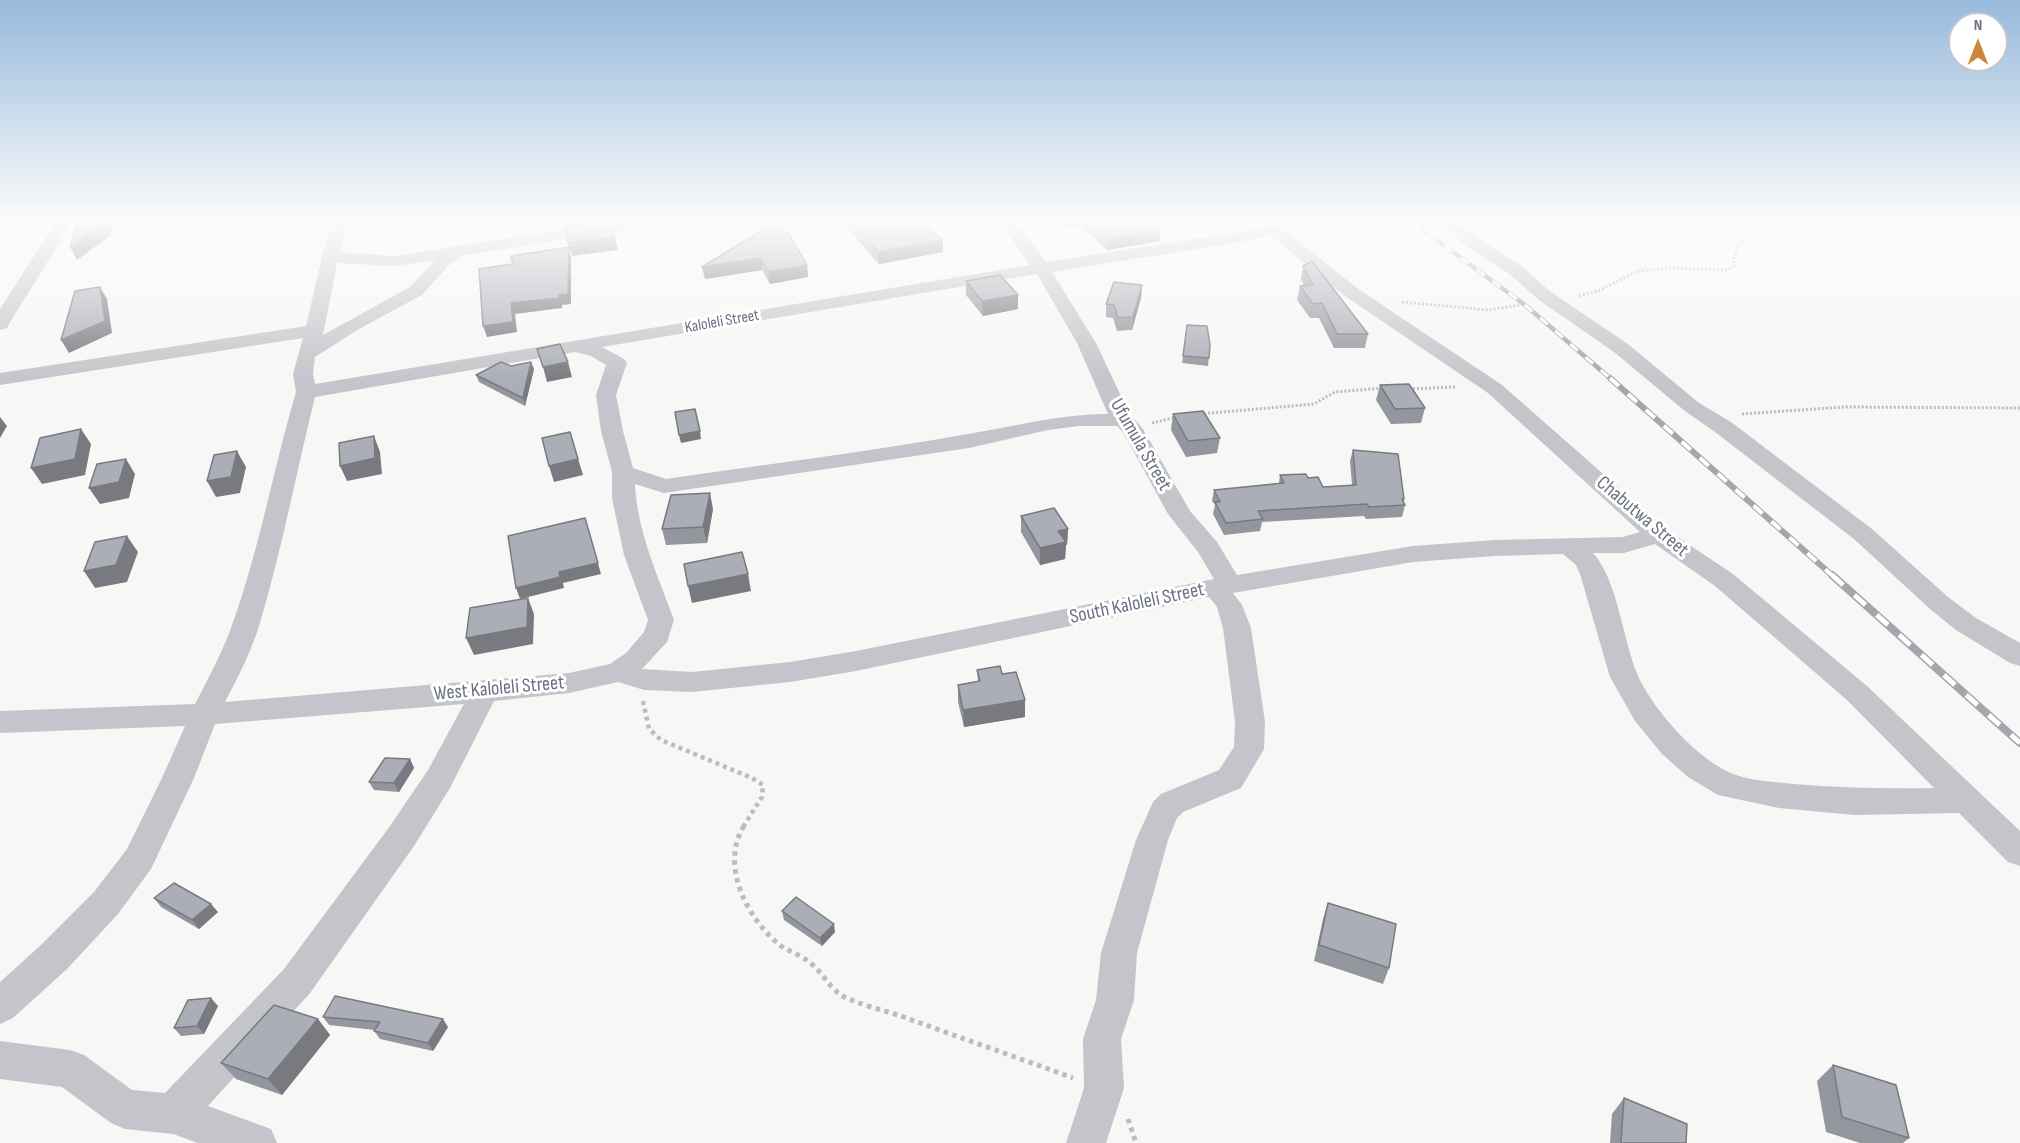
<!DOCTYPE html>
<html>
<head>
<meta charset="utf-8">
<style>
  body { margin:0 }
  #map { position:relative; width:2020px; height:1143px; overflow:hidden; background:#f7f7f5; font-family:"Sofia Sans Condensed",sans-serif }
  canvas { display:block }
  .north { position:absolute; left:1948px; top:12px; width:60px; height:60px; box-sizing:border-box; background:#fff; border:2px solid #c3c6cd; border-radius:50%; rotate:0deg; font-size:16px; font-weight:700; line-height:24px; text-align:center; color:#6a7183 }
  .north::after { content:''; display:block; margin:auto; width:21px; height:27px; background:#d0853d; clip-path:polygon(50% 0,100% 100%,50% 72%,0 100%) }
</style>
</head>
<body>
<div id="map">
<canvas width="2020" height="1143"></canvas>
<div class="north">N</div>
</div>
<script>
const ctx = document.querySelector('canvas').getContext('2d');
ctx.lineJoin = 'round';
function strokePath(path, color, width, dash) { ctx.strokeStyle = color; ctx.lineWidth = width; ctx.lineCap = dash ? 'butt' : 'round'; ctx.setLineDash(dash || []); ctx.stroke(path); }
function fillPath(path, color) { ctx.fillStyle = color; ctx.fill(path, 'evenodd'); }
function label(font, color, halo, rows, align = 'center') {
  ctx.font = font + ' "Sofia Sans Condensed",sans-serif'; ctx.lineWidth = 6; ctx.setLineDash([]); ctx.textBaseline = 'middle'; ctx.strokeStyle = halo; ctx.fillStyle = color; for (const [text, x, y, turn = 0] of rows) {
    ctx.save(); ctx.translate(x, y); ctx.rotate((+turn || 0) * Math.PI / 180); ctx.textAlign = isNaN(turn) ? turn : align; if (halo) ctx.strokeText(text, 0, 0); ctx.fillText(text, 0, 0); ctx.restore();
  }
}
const pathFar2 = new Path2D(`
  M 1579,296 L 1598,291 L 1637,271 L 1670,268 L 1728,270 L 1733,266 C 1734,238 1760,228 1784,222
  M 1402,302 L 1489,310 L 1526,304
  M 1409,389 L 1455,387
  M 1200,414 L 1314,404 L 1335,392 L 1383,388
  M 1742,414 L 1844,407 L 2020,408
  M 1152,423 L 1177,417`);
const pathFar1 = new Path2D(`
  M 643,701 L 649,729 L 661,740 L 752,778 L 763,785 L 762,797 L 743,827`);
const path = new Path2D(`
  M 744,826 C 719,866 748,920 781,946 C 790,952 801,955 809,962 C 821,970 828,986 841,995 C 853,1003 886,1011 901,1016 C 958,1037 1016,1057 1073,1078
  M 1128,1119 L 1136,1143`);
const street = new Path2D(`
  M 56,222 L 72,222 L 9,324 L 7,328 L 0,330 L 0,309 Z
  M 332,222 L 348,222 L 340,252 L 395,256 L 579,227 L 626,222 L 674,222 L 666,227 L 579,237 L 461,256 L 448,266 L 422,295 L 359,329 L 315,357 L 313,374 L 315,384 L 1030,265 L 1000,222 L 1016,222 L 1046,262 L 1246,231 L 1273,224 L 1279,226 L 1357,288 L 1502,385 L 1667,530 L 1733,574 L 1867,686 L 2020,831 L 2020,866 L 2008,862 L 1959,813 L 1855,815 L 1779,808 L 1718,795 L 1688,777 L 1662,754 L 1635,721 L 1610,677 L 1580,574 L 1576,565 L 1563,554 L 1495,556 L 1413,562 L 1233,593 L 1242,605 L 1251,628 L 1265,722 L 1264,749 L 1241,788 L 1183,812 L 1177,818 L 1168,840 L 1137,953 L 1134,1000 L 1121,1039 L 1124,1088 L 1106,1143 L 1066,1143 L 1084,1088 L 1083,1039 L 1096,1000 L 1101,953 L 1136,840 L 1153,802 L 1161,794 L 1219,770 L 1234,747 L 1235,722 L 1223,628 L 1217,607 L 1209,597 L 856,671 L 790,682 L 692,692 L 644,690 L 618,682 L 569,693 L 494,701 L 450,788 L 414,846 L 310,993 L 208,1106 L 271,1129 L 277,1143 L 198,1143 L 173,1134 L 125,1129 L 111,1123 L 62,1087 L 0,1079 L 0,1041 L 70,1050 L 84,1055 L 132,1090 L 165,1093 L 284,969 L 390,826 L 428,770 L 464,704 L 215,724 L 194,778 L 151,869 L 118,914 L 67,969 L 13,1018 L 0,1024 L 0,982 L 41,945 L 94,892 L 127,849 L 162,778 L 185,726 L 0,733 L 0,711 L 195,704 C 208,679 221,655 231,628 C 259,552 273,470 296,392 L 293,374 L 303,338 L 0,385 L 0,373 L 306,326 L 322,257 ZM 1270,235 L 1345,296 L 1488,393 L 1640,532 L 1623,537 L 1495,540 L 1413,546 L 1237,575 L 1217,542 L 1190,511 L 1143,429 L 1129,413 L 1096,343 L 1052,272 L 1246,241 ZM 435,260 L 410,287 L 323,335 L 337,263 L 395,266 ZM 1037,274 L 1077,343 L 1108,414 C 1060,414 1016,426 968,434 C 868,452 766,464 666,479 L 633,468 L 623,431 L 616,395 L 627,363 L 624,359 L 602,347 ZM 575,352 L 591,356 L 606,365 L 596,395 L 601,431 L 612,472 L 612,498 L 624,555 L 648,620 L 644,632 L 626,653 L 610,664 L 569,673 L 225,702 C 238,677 251,652 259,626 C 282,550 296,473 315,397 ZM 1079,426 L 1117,426 L 1123,432 L 1168,514 L 1198,552 L 1214,579 L 856,651 L 790,662 L 692,672 L 642,669 L 667,642 L 674,620 C 658,576 637,531 635,484 L 664,493 L 969,448 L 1048,430 ZM 1655,544 L 1715,586 L 1847,700 L 1934,788 C 1887,789 1841,788 1794,784 C 1775,782 1753,781 1736,775 C 1699,762 1654,711 1638,676 C 1623,642 1618,580 1593,553 L 1624,553 Z
  M 1440,222 L 1457,222 L 1479,239 L 1520,265 L 1551,292 L 1628,344 L 1699,403 L 1731,422 L 1872,529 L 1948,597 L 1976,618 L 2020,643 L 2020,666 L 2010,663 L 1956,630 L 1930,609 L 1854,539 L 1715,432 L 1685,411 L 1614,352 L 1539,300 L 1508,273 L 1467,247 Z`);
const railFar2 = new Path2D(`
  M 1412,222 L 1525,305 L 1611,379`);
const railFar1 = new Path2D(`
  M 1610,378 L 1834,577`);
const rail = new Path2D(`
  M 1832,575 L 2020,743`);
const wall = new Path2D(`
  M 842,222 L 922,222 L 943,252 L 879,264 Z
  M 1063,222 L 1150,222 L 1160,241 L 1107,250 L 1081,226 L 1069,228 Z
  M 767,227 L 807,265 L 808,277 L 770,284 L 762,270 L 705,279 Z
  M 1303,266 L 1368,334 L 1365,348 L 1334,348 L 1319,318 L 1310,318 L 1297,300 L 1300,286 L 1304,286 L 1301,279 Z
  M 966,281 L 1018,309 L 983,316 L 966,295 Z
  M 1142,285 L 1141,298 L 1132,330 L 1117,331 L 1113,318 L 1106,317 L 1106,304 Z
  M 1187,325 L 1210,345 L 1208,366 L 1182,363 Z
  M 531,362 L 534,369 L 525,406 L 479,382 L 476,375 Z
  M 1380,385 L 1425,408 L 1421,423 L 1391,424 L 1376,400 Z
  M 1173,414 L 1220,438 L 1217,453 L 1186,457 L 1171,430 Z
  M 1353,450 L 1404,499 L 1403,502 L 1405,505 L 1402,517 L 1366,519 L 1364,516 L 1262,522 L 1260,531 L 1224,535 L 1213,514 L 1215,505 L 1212,501 L 1214,490 L 1279,483 L 1280,475 L 1308,478 L 1323,487 L 1352,485 L 1350,461 Z
  M 713,509 L 707,543 L 666,545 L 662,529 Z
  M 1021,516 L 1068,529 L 1067,545 L 1066,545 L 1065,559 L 1040,565 L 1021,532 Z
  M 977,670 L 1002,674 L 1025,717 L 964,727 L 958,702 L 958,685 L 978,682 Z
  M 410,759 L 414,768 L 399,792 L 374,790 L 369,782 Z
  M 154,898 L 218,912 L 199,929 L 161,907 Z
  M 1328,903 L 1389,968 L 1383,984 L 1314,961 L 1323,919 Z
  M 782,911 L 835,932 L 822,946 L 784,920 Z
  M 218,1006 L 204,1034 L 181,1036 L 174,1028 Z
  M 323,1017 L 448,1027 L 433,1051 L 380,1039 L 374,1031 L 375,1030 L 329,1025 Z
  M 318,1019 L 330,1035 L 282,1095 L 236,1079 L 221,1063 Z
  M 1833,1065 L 1909,1138 L 1903,1143 L 1860,1143 L 1826,1132 L 1817,1081 Z
  M 1624,1098 L 1686,1143 L 1610,1143 L 1612,1114 Z`);
const shadedWall = new Path2D(`
  M 104,222 L 115,222 L 110,236 L 77,260 L 70,247 Z
  M 563,222 L 607,222 L 565,227 Z
  M 1069,222 L 1081,222 L 1081,226 L 1069,228 Z
  M 1198,222 L 1211,222 L 1198,224 Z
  M 1161,230 L 1160,241 L 1107,250 L 1108,239 Z
  M 615,237 L 618,250 L 572,256 L 568,243 Z
  M 943,240 L 943,252 L 879,264 L 878,252 Z
  M 569,247 L 571,257 L 571,304 L 562,305 L 562,308 L 515,314 L 517,332 L 487,337 L 483,326 L 511,303 L 559,295 Z
  M 761,258 L 762,270 L 705,279 L 702,267 Z
  M 807,265 L 808,277 L 770,284 L 768,272 Z
  M 1142,285 L 1141,298 L 1132,330 L 1133,317 Z
  M 100,287 L 107,299 L 112,333 L 69,353 L 61,340 Z
  M 1018,295 L 1018,309 L 983,316 L 982,301 Z
  M 531,362 L 534,369 L 525,406 L 523,398 Z
  M 568,362 L 572,377 L 547,382 L 543,367 Z
  M 0,417 L 7,426 L 0,438 Z
  M 81,429 L 91,444 L 85,475 L 42,484 L 31,468 Z
  M 700,431 L 701,439 L 681,443 L 679,435 Z
  M 570,432 L 583,475 L 554,482 L 549,466 Z
  M 374,436 L 380,452 L 382,474 L 347,481 L 340,466 Z
  M 237,451 L 246,467 L 240,493 L 216,497 L 207,481 Z
  M 126,459 L 135,474 L 129,498 L 100,504 L 89,488 Z
  M 710,493 L 713,509 L 707,543 L 703,527 Z
  M 585,518 L 601,574 L 563,583 L 564,588 L 520,599 L 516,588 L 559,572 Z
  M 1068,529 L 1067,545 L 1066,545 L 1065,559 L 1040,565 L 1040,548 L 1058,531 Z
  M 127,536 L 138,552 L 127,582 L 95,588 L 84,571 Z
  M 748,574 L 751,591 L 692,603 L 688,586 Z
  M 528,598 L 534,614 L 533,644 L 474,655 L 466,638 Z
  M 1025,700 L 1025,717 L 964,727 L 963,710 Z
  M 410,759 L 414,768 L 399,792 L 394,783 Z
  M 211,904 L 218,912 L 199,929 L 192,920 Z
  M 834,924 L 835,932 L 822,946 L 820,938 Z
  M 211,998 L 218,1006 L 204,1034 L 197,1026 Z
  M 318,1019 L 330,1035 L 282,1095 L 268,1079 Z
  M 443,1019 L 448,1027 L 433,1051 L 428,1043 Z`);
const building = new Path2D(`
  M 78,222 L 104,222 L 103,223 L 70,247 Z
  M 611,222 L 615,237 L 568,243 L 565,228 Z
  M 851,222 L 922,222 L 943,240 L 878,252 Z
  M 1088,222 L 1150,222 L 1161,230 L 1108,239 Z
  M 767,227 L 788,232 L 807,265 L 768,272 L 761,258 L 702,267 Z
  M 569,247 L 568,294 L 559,295 L 559,298 L 511,303 L 513,322 L 483,326 L 479,269 L 513,264 L 511,256 Z
  M 1312,261 L 1368,334 L 1337,334 L 1322,303 L 1313,304 L 1300,286 L 1313,285 L 1303,266 Z
  M 1000,275 L 1018,295 L 982,301 L 966,281 Z
  M 1114,282 L 1142,285 L 1133,317 L 1118,318 L 1114,305 L 1106,304 Z
  M 100,287 L 105,321 L 61,340 L 75,291 Z
  M 1187,325 L 1207,326 L 1210,345 L 1209,358 L 1183,356 Z
  M 560,344 L 568,362 L 543,367 L 537,349 Z
  M 501,362 L 511,366 L 531,362 L 523,398 L 476,375 Z
  M 1409,384 L 1425,408 L 1395,409 L 1380,385 Z
  M 695,409 L 700,431 L 679,435 L 675,412 Z
  M 1203,411 L 1220,438 L 1188,441 L 1173,414 Z
  M 81,429 L 75,459 L 31,468 L 40,438 Z
  M 570,432 L 578,459 L 549,466 L 542,438 Z
  M 374,436 L 375,458 L 340,466 L 339,443 Z
  M 1353,450 L 1398,454 L 1404,499 L 1402,499 L 1405,505 L 1369,507 L 1367,504 L 1258,511 L 1263,519 L 1226,523 L 1215,502 L 1220,502 L 1214,490 L 1284,483 L 1280,475 L 1306,474 L 1308,478 L 1318,477 L 1323,487 L 1356,485 Z
  M 237,451 L 231,477 L 207,481 L 214,455 Z
  M 126,459 L 119,482 L 89,488 L 97,464 Z
  M 710,493 L 703,527 L 662,529 L 671,495 Z
  M 1054,508 L 1068,529 L 1058,531 L 1066,542 L 1040,548 L 1021,516 Z
  M 585,518 L 598,563 L 559,572 L 560,577 L 516,588 L 508,536 Z
  M 127,536 L 116,565 L 84,571 L 95,542 Z
  M 742,552 L 748,574 L 688,586 L 684,564 Z
  M 528,598 L 527,627 L 466,638 L 470,608 Z
  M 1000,666 L 1002,674 L 1016,672 L 1025,700 L 963,710 L 958,685 L 980,681 L 977,670 Z
  M 385,758 L 410,759 L 394,783 L 369,782 Z
  M 174,883 L 211,904 L 192,920 L 154,898 Z
  M 796,897 L 834,924 L 820,938 L 782,911 Z
  M 1328,903 L 1396,924 L 1389,968 L 1319,945 Z
  M 335,996 L 443,1019 L 428,1043 L 374,1031 L 380,1022 L 323,1017 Z
  M 211,998 L 197,1026 L 174,1028 L 188,1000 Z
  M 274,1005 L 318,1019 L 268,1079 L 221,1063 Z
  M 1833,1065 L 1896,1085 L 1909,1138 L 1842,1117 Z
  M 1624,1098 L 1687,1124 L 1686,1143 L 1621,1143 Z`);
const farStreetnames = [
  ["Kaloleli Street",722,322,-10]
];
const streetNames = [
  ["Ufumula Street",1140,445,60],
  ["Chabutwa Street",1642,517,40],
  ["South Kaloleli Street",1137,604,-12],
  ["West Kaloleli Street",499,689,-5]
];
strokePath(pathFar2, '#bbbcc0', 3, [2, 2]);
strokePath(pathFar1, '#bbbcc0', 4.5, [4, 4]);
strokePath(path, '#bbbcc0', 5, [4.5, 4.5]);
fillPath(street, '#c4c5ca');
strokePath(railFar2, '#a3a6ad', 4.5);
strokePath(railFar1, '#a3a6ad', 6);
strokePath(rail, '#a3a6ad', 8);
strokePath(railFar2, '#fff', 3, [10]);
strokePath(railFar1, '#fff', 4, [12]);
strokePath(rail, '#fff', 5, [15]);
fillPath(wall, '#94969d');
fillPath(shadedWall, '#787a80');
fillPath(building, '#acaeb7');
strokePath(building, '#787a80', 1.5);
const sky = ctx.createLinearGradient(0, 0, 0, 382);
sky.addColorStop(0, '#97badc');
sky.addColorStop(0.58, '#fbfbfa');
sky.addColorStop(1, '#fbfbfa00');
ctx.fillStyle = sky;
ctx.fillRect(0, 0, 2020, 382);
label('16px', '#6a7183', '#fff', farStreetnames);
label('20px', '#6a7183', '#fff', streetNames);
</script>
</body>
</html>
